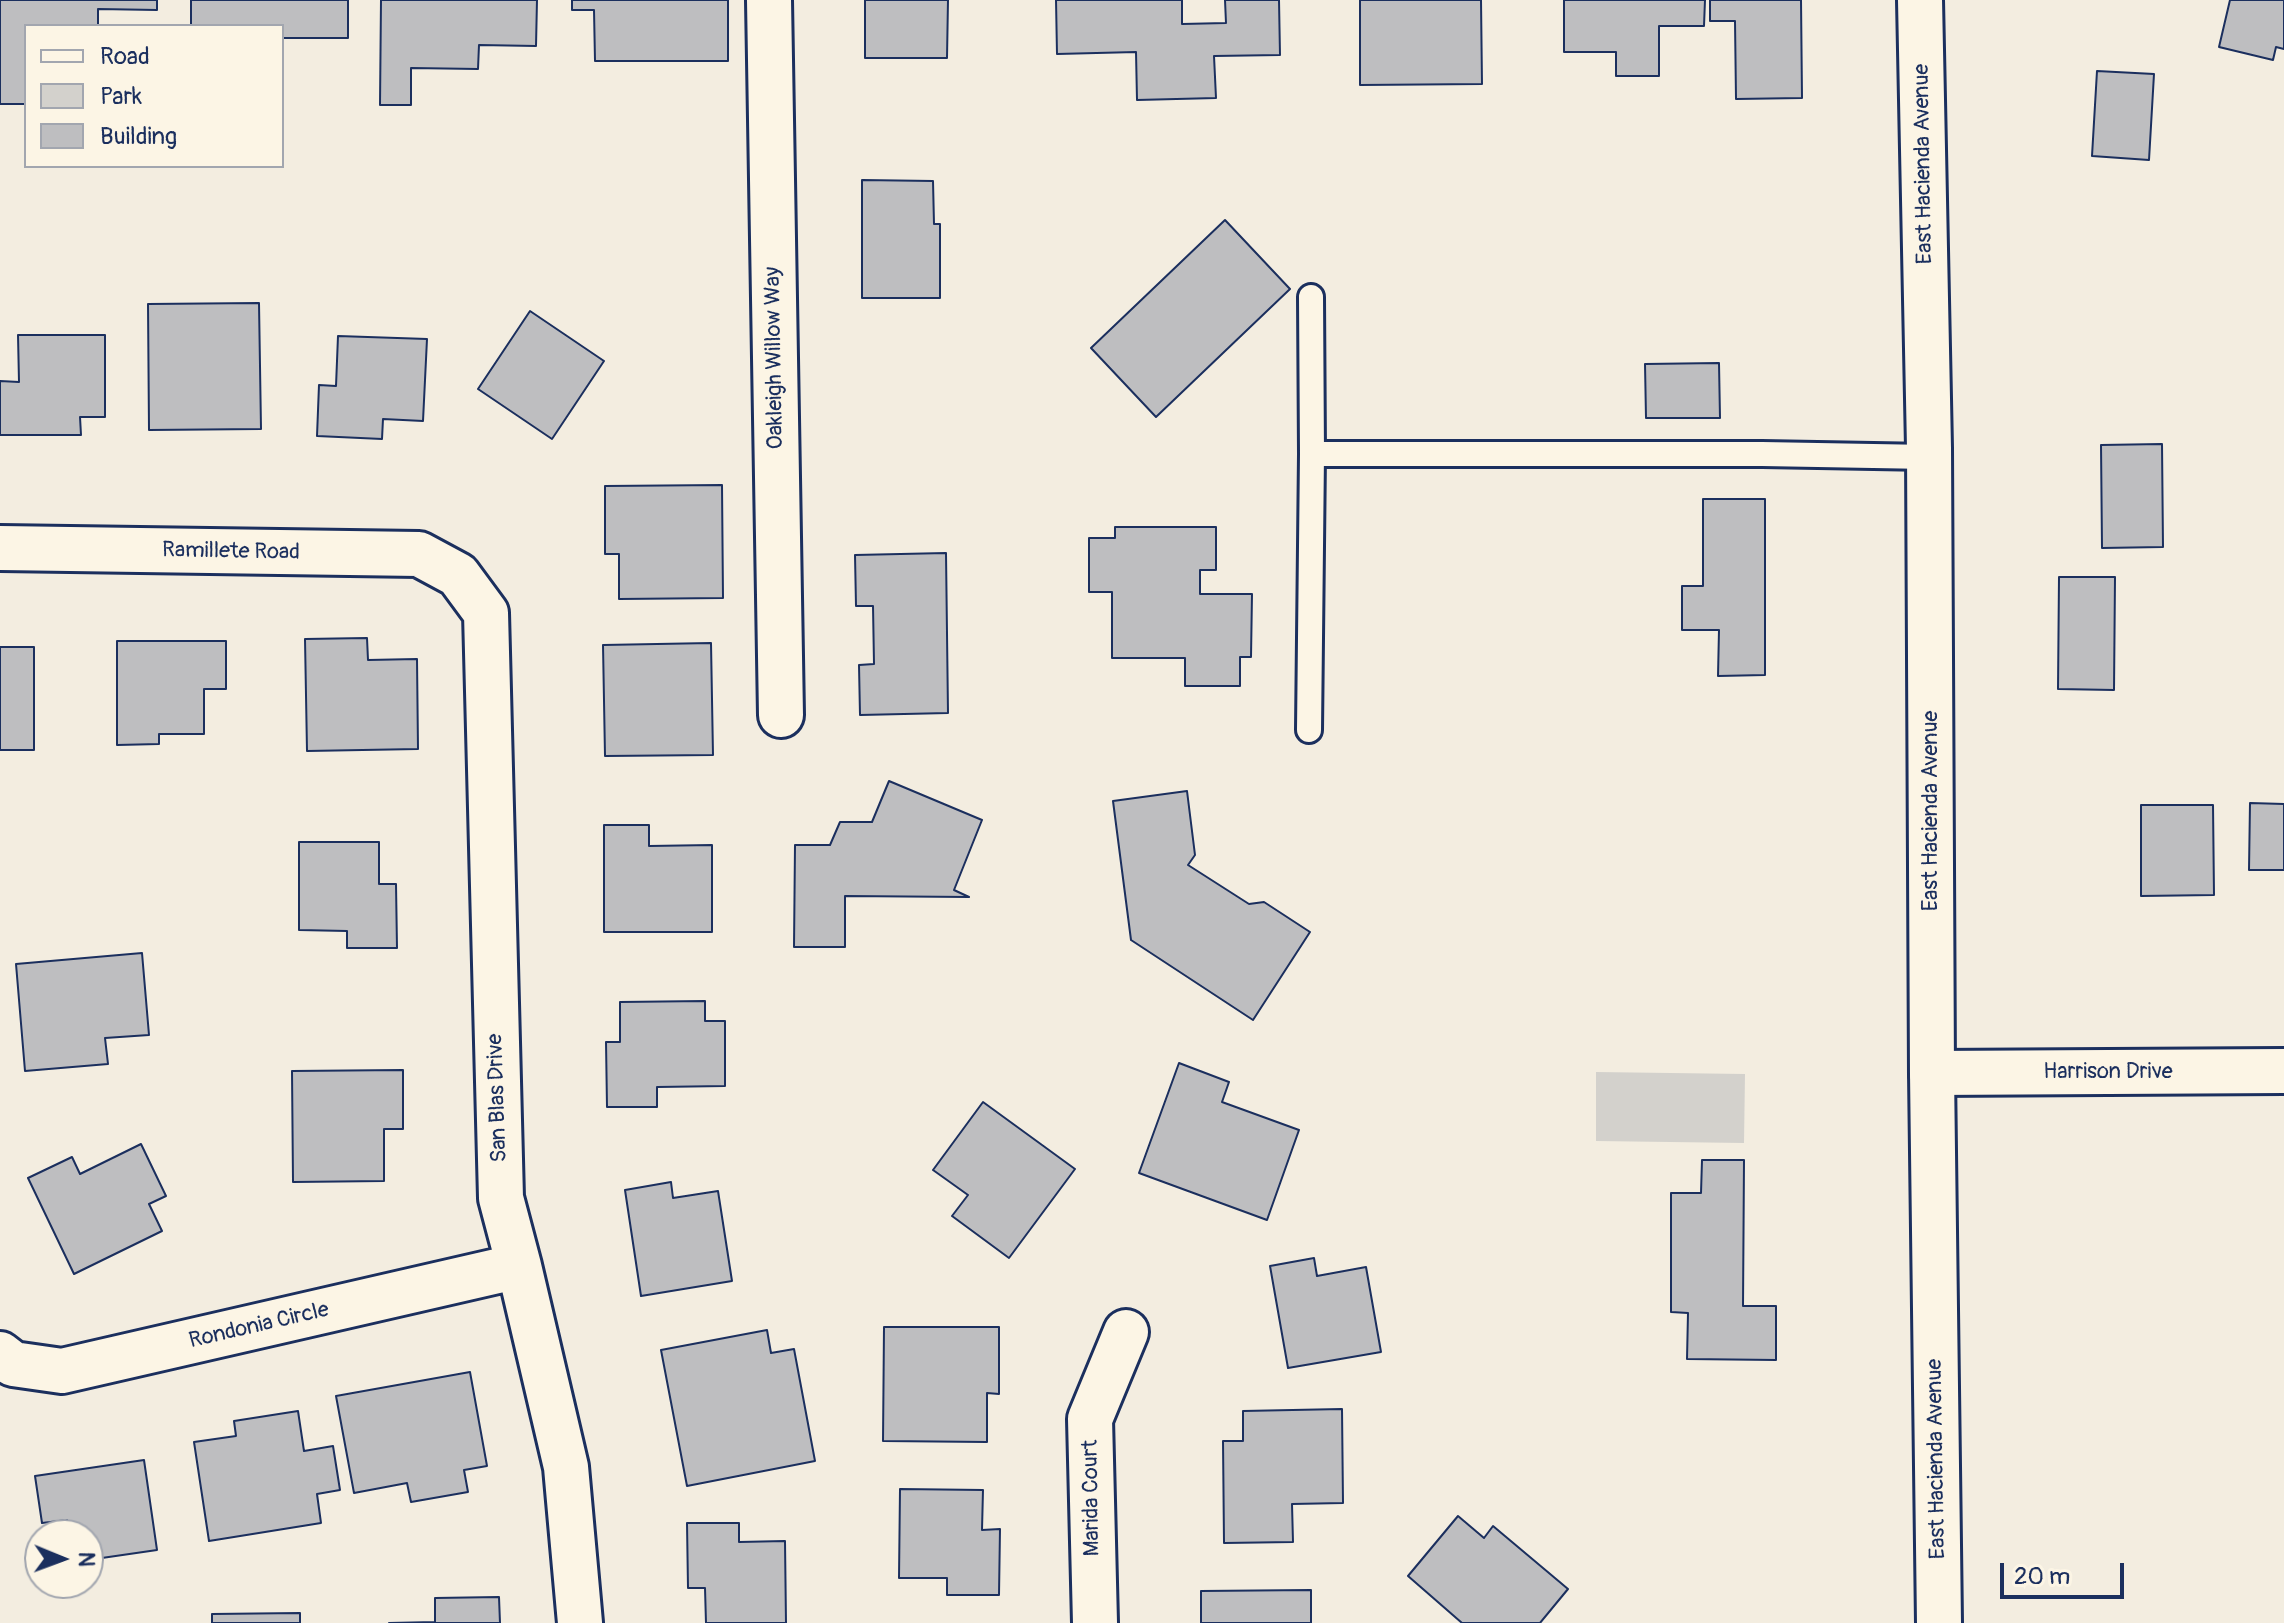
<!DOCTYPE html>
<html>
<head>
<meta charset="utf-8">
<style>
  body { margin:0 }
  #map { position:relative; width:2284px; height:1623px; overflow:hidden; background:#f3ede0; font-family:Pangolin,sans-serif }
  canvas { display:block }
  .legend { position:absolute; left:24px; top:24px; width:260px; height:144px; box-sizing:border-box; background:#fcf5e5; border:2px solid #a2a6af; margin:0; padding:10px 14px; list-style:none; font-size:24px; color:#1b2f5e }
  .legend li { display:flex; align-items:center; gap:16px; height:40px }
  .legend b { width:40px; border:2px solid #a2a6af }
  .north { position:absolute; left:24px; top:1519px; width:80px; height:80px; box-sizing:border-box; background:#fcf5e5; border:2px solid #a2a6af; border-radius:50%; rotate:91deg; font-size:22px; font-weight:700; line-height:32px; text-align:center; color:#1b2f5e }
  .north::after { content:''; display:block; margin:auto; width:28px; height:36px; background:#1b2f5e; clip-path:polygon(50% 0,100% 100%,50% 72%,0 100%) }
  .scale { position:absolute; left:2000px; top:1563px; width:124px; height:36px; box-sizing:border-box; border:4px solid #1b2f5e; border-top:0; padding-left:10px; font-size:24px; line-height:28px; white-space:nowrap; color:#1b2f5e; -webkit-text-stroke:6px #fcf5e5; paint-order:stroke }
</style>
</head>
<body>
<div id="map">
<canvas width="2284" height="1623"></canvas>
<ul class="legend">
<li><b style="height:10px;background:#fcf5e5"></b>Road</li>
<li><b style="height:22px;background:#d3d1cc"></b>Park</li>
<li><b style="height:22px;background:#bebec0"></b>Building</li>
</ul>
<div class="north">N</div>
<div class="scale">20 m</div>
</div>
<script>
const ctx = document.querySelector('canvas').getContext('2d');
ctx.lineJoin = 'round';
function fillPath(path, color) { ctx.fillStyle = color; ctx.fill(path, 'evenodd'); }
function strokePath(path, color, width, dash) { ctx.strokeStyle = color; ctx.lineWidth = width; ctx.lineCap = dash ? 'butt' : 'round'; ctx.setLineDash(dash || []); ctx.stroke(path); }
function label(font, color, halo, rows, align = 'center') {
  ctx.font = font + ' Pangolin,sans-serif'; ctx.lineWidth = 6; ctx.setLineDash([]); ctx.textBaseline = 'middle'; ctx.strokeStyle = halo; ctx.fillStyle = color; for (const [text, x, y, turn = 0] of rows) {
    ctx.save(); ctx.translate(x, y); ctx.rotate((+turn || 0) * Math.PI / 180); ctx.textAlign = isNaN(turn) ? turn : align; if (halo) ctx.strokeText(text, 0, 0); ctx.fillText(text, 0, 0); ctx.restore();
  }
}
const green = new Path2D(`
  M 1596,1072 L 1745,1074 L 1744,1143 L 1596,1141 Z`);
const building = new Path2D(`
  M 0,0 L 157,0 L 157,10 L 98,9 L 98,26 L 26,26 L 26,104 L 0,104 Z
  M 191,0 L 348,0 L 348,38 L 282,38 L 282,26 L 191,26 Z
  M 381,0 L 537,0 L 536,46 L 479,45 L 478,69 L 411,68 L 411,105 L 380,105 Z
  M 572,0 L 728,0 L 728,61 L 595,61 L 594,10 L 572,10 Z
  M 865,0 L 948,0 L 947,58 L 865,58 Z
  M 1056,0 L 1182,0 L 1182,24 L 1226,23 L 1225,0 L 1279,0 L 1280,55 L 1214,56 L 1216,98 L 1137,100 L 1136,52 L 1057,54 Z
  M 1360,0 L 1481,0 L 1482,84 L 1360,85 Z
  M 1564,0 L 1705,0 L 1704,26 L 1659,26 L 1659,76 L 1616,76 L 1616,52 L 1564,52 Z
  M 1710,0 L 1801,0 L 1802,98 L 1736,99 L 1735,21 L 1710,21 Z
  M 2230,0 L 2284,0 L 2284,49 L 2276,47 L 2273,60 L 2219,47 Z
  M 2097,71 L 2154,74 L 2149,160 L 2092,156 Z
  M 862,180 L 933,181 L 934,224 L 940,224 L 940,298 L 862,298 Z
  M 1225,220 L 1290,289 L 1156,417 L 1091,348 Z
  M 259,303 L 261,429 L 149,430 L 148,304 Z
  M 530,311 L 604,361 L 552,439 L 478,389 Z
  M 18,335 L 105,335 L 105,417 L 80,417 L 81,435 L 0,435 L 0,381 L 19,382 Z
  M 338,336 L 427,339 L 423,421 L 383,419 L 382,439 L 317,436 L 319,385 L 336,386 Z
  M 1719,363 L 1720,418 L 1646,418 L 1645,364 Z
  M 2162,444 L 2163,547 L 2102,548 L 2101,445 Z
  M 722,485 L 723,598 L 619,599 L 619,554 L 605,554 L 605,486 Z
  M 1703,499 L 1765,499 L 1765,675 L 1718,676 L 1719,630 L 1682,630 L 1682,586 L 1703,586 Z
  M 1115,527 L 1216,527 L 1216,570 L 1200,570 L 1200,594 L 1252,594 L 1251,657 L 1240,657 L 1240,686 L 1185,686 L 1185,658 L 1112,658 L 1112,592 L 1089,592 L 1089,538 L 1115,538 Z
  M 946,553 L 948,713 L 860,715 L 859,665 L 874,664 L 873,606 L 856,606 L 855,555 Z
  M 2059,577 L 2115,577 L 2114,690 L 2058,689 Z
  M 367,638 L 368,660 L 417,659 L 418,749 L 307,751 L 305,639 Z
  M 117,641 L 226,641 L 226,689 L 204,689 L 204,734 L 159,734 L 159,744 L 117,745 Z
  M 711,643 L 713,755 L 605,756 L 603,645 Z
  M 0,647 L 34,647 L 34,750 L 0,750 Z
  M 889,781 L 982,820 L 954,890 L 969,897 L 845,896 L 845,947 L 794,947 L 795,845 L 830,845 L 840,822 L 872,822 Z
  M 1187,791 L 1195,855 L 1188,865 L 1249,904 L 1264,902 L 1310,932 L 1253,1020 L 1131,940 L 1113,801 Z
  M 2250,803 L 2284,804 L 2284,870 L 2249,870 Z
  M 2141,805 L 2213,805 L 2214,895 L 2141,896 Z
  M 604,825 L 649,825 L 649,846 L 712,845 L 712,932 L 604,932 Z
  M 299,842 L 379,842 L 379,884 L 396,884 L 397,948 L 347,948 L 347,931 L 299,930 Z
  M 142,953 L 149,1035 L 105,1038 L 108,1064 L 25,1071 L 16,964 Z
  M 705,1001 L 705,1021 L 725,1021 L 725,1086 L 657,1087 L 657,1107 L 607,1107 L 606,1042 L 620,1042 L 620,1002 Z
  M 1179,1063 L 1229,1082 L 1222,1102 L 1299,1130 L 1267,1220 L 1139,1173 Z
  M 403,1070 L 403,1129 L 384,1129 L 384,1181 L 293,1182 L 292,1071 Z
  M 983,1102 L 1075,1169 L 1009,1258 L 952,1216 L 968,1195 L 933,1170 Z
  M 141,1144 L 166,1196 L 149,1204 L 162,1231 L 74,1274 L 28,1178 L 72,1157 L 80,1174 Z
  M 1702,1160 L 1744,1160 L 1743,1306 L 1776,1306 L 1776,1360 L 1687,1359 L 1688,1313 L 1671,1312 L 1671,1193 L 1701,1193 Z
  M 671,1182 L 673,1198 L 718,1191 L 732,1281 L 641,1296 L 625,1190 Z
  M 1314,1258 L 1317,1276 L 1366,1267 L 1381,1352 L 1288,1368 L 1270,1266 Z
  M 884,1327 L 999,1327 L 999,1394 L 987,1393 L 987,1442 L 883,1441 Z
  M 767,1330 L 771,1353 L 794,1349 L 815,1461 L 687,1486 L 661,1350 Z
  M 470,1372 L 487,1466 L 464,1470 L 468,1492 L 411,1502 L 407,1483 L 354,1493 L 336,1396 Z
  M 1342,1409 L 1343,1503 L 1292,1504 L 1293,1542 L 1224,1543 L 1223,1441 L 1243,1441 L 1243,1411 Z
  M 298,1411 L 304,1451 L 333,1446 L 340,1490 L 317,1494 L 321,1523 L 209,1541 L 194,1442 L 236,1436 L 234,1421 Z
  M 144,1460 L 157,1550 L 88,1560 L 88,1535 L 69,1535 L 67,1520 L 42,1523 L 35,1476 Z
  M 900,1489 L 983,1490 L 982,1530 L 1000,1529 L 999,1595 L 947,1595 L 947,1578 L 899,1578 Z
  M 1458,1516 L 1484,1538 L 1493,1526 L 1568,1589 L 1540,1623 L 1462,1623 L 1408,1576 Z
  M 687,1523 L 739,1523 L 739,1542 L 785,1541 L 786,1623 L 706,1623 L 705,1588 L 688,1588 Z
  M 1311,1590 L 1311,1623 L 1201,1623 L 1201,1591 Z
  M 499,1597 L 500,1623 L 389,1623 L 435,1622 L 435,1598 Z
  M 300,1613 L 300,1623 L 212,1623 L 212,1614 Z`);
const service = new Path2D(`
  M 1311,297 L 1312,454
  M 1309,730 L 1312,454 L 1762,454 L 1929,457`);
const minor = new Path2D(`
  M 769,0 L 781,715
  M 0,548 L 419,554 L 458,575 L 486,613 L 501,1198 L 519,1266 L 566,1467 L 580,1623
  M 1932,1073 L 2284,1071
  M 0,1354 L 13,1364 L 62,1371 L 519,1266
  M 1095,1623 L 1090,1419 L 1126,1332`);
const secondary = new Path2D(`
  M 1920,0 L 1929,448 L 1932,1073 L 1939,1623`);
const streetNames = [
  ["East Hacienda Avenue",1924,164,-91],
  ["Oakleigh Willow Way",775,358,-91],
  ["Ramillete Road",231,552,1],
  ["East Hacienda Avenue",1931,811,-90],
  ["Harrison Drive",2108,1072],
  ["San Blas Drive",498,1098,-92],
  ["Rondonia Circle",259,1326,-13],
  ["East Hacienda Avenue",1937,1459,-91],
  ["Marida Court",1092,1498,-91]
];
fillPath(green, '#d3d1cc');
fillPath(building, '#bebec0');
strokePath(building, '#1b2f5e', 2);
strokePath(service, '#1b2f5e', 30);
strokePath(minor, '#1b2f5e', 50);
strokePath(secondary, '#1b2f5e', 50);
strokePath(service, '#fcf5e5', 24);
strokePath(minor, '#fcf5e5', 44);
strokePath(secondary, '#fcf5e5', 44);
label('22px', '#1b2f5e', '#fcf5e5', streetNames);
</script>
</body>
</html>
